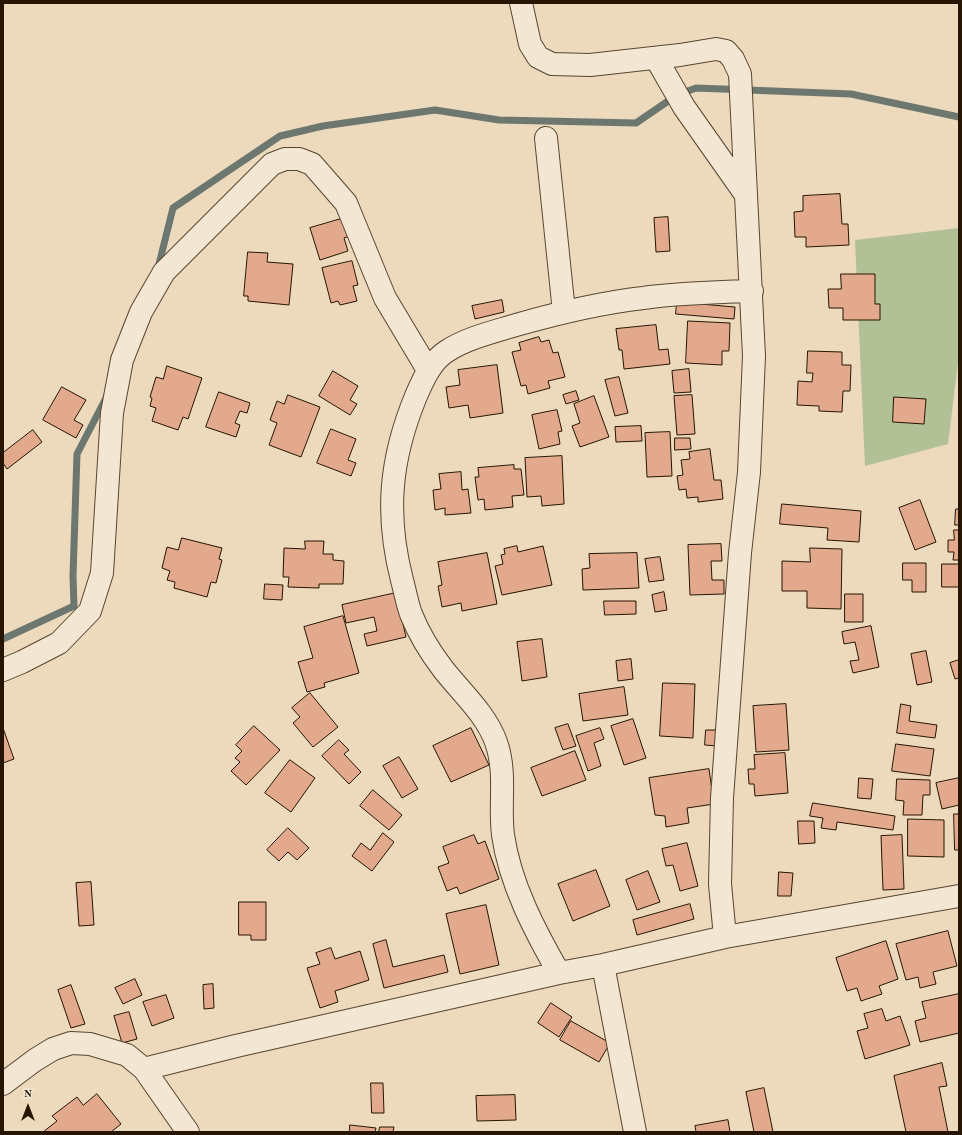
<!DOCTYPE html>
<html>
<head>
<meta charset="utf-8">
<style>
  body { margin:0 }
  #map { position:relative; width:962px; height:1135px; overflow:hidden; background:#edd9bc; font-family:"Old Standard TT",serif }
  canvas { display:block }
  .frame { position:absolute; inset:0; border:4px solid #251502; pointer-events:none }
  .north { position:absolute; left:8px; top:1087px; width:40px; height:40px; -webkit-text-stroke:3px #f3e6d3; paint-order:stroke; rotate:0deg; font-size:11px; font-weight:700; line-height:16px; text-align:center; color:#251502 }
  .north::after { content:''; display:block; margin:auto; width:14px; height:18px; background:#251502; clip-path:polygon(50% 0,100% 100%,50% 72%,0 100%) }
</style>
</head>
<body>
<div id="map">
<canvas width="962" height="1135"></canvas>
<div class="frame"></div>
<div class="north">N</div>
</div>
<script>
const ctx = document.querySelector('canvas').getContext('2d');
ctx.lineJoin = 'round';
function fillPath(path, color) { ctx.fillStyle = color; ctx.fill(path, 'evenodd'); }
function strokePath(path, color, width, dash) { ctx.strokeStyle = color; ctx.lineWidth = width; ctx.lineCap = dash ? 'butt' : 'round'; ctx.setLineDash(dash || []); ctx.stroke(path); }
const green = new Path2D(`
  M 959,228 L 959,354 L 948,444 L 865,466 L 855,240 Z`);
const stream = new Path2D(`
  M 158,268 L 173,208 L 280,136 L 323,126 L 435,110 L 499,120 L 636,123 L 677,95 L 696,88 L 851,94 L 959,117
  M 3,639 L 74,606 L 73,576 L 77,454 L 107,396`);
const building = new Path2D(`
  M 840,194 L 842,224 L 848,224 L 849,245 L 806,247 L 806,237 L 795,237 L 794,212 L 803,211 L 803,196 Z
  M 348,217 L 353,235 L 344,238 L 348,251 L 320,260 L 310,228 Z
  M 668,217 L 670,251 L 656,252 L 654,218 Z
  M 248,252 L 268,253 L 267,262 L 293,264 L 289,305 L 248,301 L 248,296 L 244,296 Z
  M 352,261 L 358,285 L 353,286 L 357,301 L 340,305 L 338,301 L 331,303 L 322,268 Z
  M 841,274 L 875,274 L 875,304 L 880,304 L 880,320 L 843,320 L 843,308 L 829,308 L 828,289 L 841,289 Z
  M 502,300 L 504,312 L 475,319 L 472,306 Z
  M 677,302 L 735,307 L 734,319 L 676,314 Z
  M 688,321 L 730,323 L 729,351 L 722,351 L 722,365 L 686,363 Z
  M 656,325 L 659,350 L 668,349 L 670,364 L 624,369 L 622,350 L 619,350 L 616,329 Z
  M 539,337 L 541,342 L 549,340 L 553,353 L 558,352 L 565,377 L 548,381 L 550,388 L 528,394 L 526,385 L 521,386 L 512,352 L 521,350 L 519,343 Z
  M 808,351 L 842,352 L 842,365 L 851,365 L 850,391 L 843,391 L 842,412 L 819,411 L 819,406 L 797,405 L 798,381 L 812,382 L 813,373 L 807,373 Z
  M 497,365 L 503,413 L 470,418 L 468,405 L 449,408 L 446,387 L 460,385 L 458,370 Z
  M 167,366 L 202,378 L 188,419 L 183,417 L 178,430 L 152,421 L 156,408 L 150,406 L 152,398 L 150,397 L 156,377 L 163,379 Z
  M 689,369 L 691,392 L 674,393 L 672,371 Z
  M 333,371 L 358,386 L 350,400 L 357,404 L 350,415 L 319,396 Z
  M 619,377 L 628,413 L 615,416 L 605,380 Z
  M 62,387 L 86,400 L 74,420 L 83,425 L 76,438 L 43,420 Z
  M 576,391 L 579,400 L 566,404 L 563,395 Z
  M 219,392 L 250,403 L 247,413 L 240,411 L 235,423 L 240,425 L 236,437 L 206,427 Z
  M 288,395 L 320,407 L 301,457 L 269,445 L 277,423 L 270,420 L 277,401 L 284,404 Z
  M 692,395 L 695,434 L 677,435 L 674,396 Z
  M 594,396 L 609,437 L 580,447 L 572,426 L 580,423 L 574,404 Z
  M 894,397 L 926,399 L 924,424 L 893,422 Z
  M 557,410 L 562,431 L 558,432 L 560,444 L 539,449 L 532,415 Z
  M 641,426 L 642,441 L 616,442 L 615,427 Z
  M 331,429 L 356,439 L 348,460 L 356,463 L 351,476 L 317,463 Z
  M 33,430 L 42,442 L 7,469 L 3,463 L 3,453 Z
  M 670,432 L 672,476 L 647,477 L 645,433 Z
  M 675,438 L 690,438 L 691,449 L 675,450 Z
  M 710,449 L 714,480 L 721,480 L 723,499 L 698,502 L 698,497 L 687,498 L 686,489 L 679,490 L 677,476 L 683,475 L 681,460 L 690,459 L 689,452 Z
  M 562,456 L 564,504 L 542,506 L 541,496 L 527,497 L 525,458 Z
  M 514,465 L 514,469 L 521,469 L 524,495 L 512,496 L 513,507 L 485,510 L 484,499 L 478,500 L 475,477 L 479,477 L 478,468 Z
  M 461,472 L 462,490 L 468,489 L 471,513 L 445,515 L 445,508 L 435,510 L 433,490 L 441,489 L 439,474 Z
  M 920,500 L 936,542 L 915,550 L 899,508 Z
  M 782,504 L 861,511 L 859,542 L 827,540 L 828,528 L 780,524 Z
  M 956,509 L 959,509 L 959,525 L 955,525 Z
  M 954,530 L 959,530 L 959,560 L 953,560 L 954,552 L 948,552 L 948,540 L 954,540 Z
  M 182,538 L 222,548 L 219,559 L 222,560 L 216,583 L 211,582 L 207,597 L 174,588 L 175,582 L 167,580 L 170,571 L 162,568 L 167,547 L 178,550 Z
  M 305,541 L 324,541 L 323,554 L 333,554 L 333,560 L 344,561 L 343,584 L 319,584 L 319,588 L 288,587 L 289,577 L 283,577 L 284,548 L 305,549 Z
  M 721,544 L 722,561 L 711,561 L 712,580 L 724,580 L 724,594 L 690,595 L 688,545 Z
  M 517,546 L 518,552 L 543,546 L 552,585 L 502,595 L 495,566 L 503,564 L 501,555 L 505,554 L 504,549 Z
  M 810,548 L 842,549 L 841,609 L 807,608 L 807,591 L 782,591 L 782,561 L 810,562 Z
  M 487,553 L 497,604 L 462,611 L 461,603 L 442,607 L 438,586 L 442,585 L 438,562 Z
  M 637,553 L 639,588 L 583,590 L 582,569 L 590,568 L 589,554 Z
  M 660,557 L 664,580 L 649,582 L 645,559 Z
  M 903,563 L 926,563 L 926,592 L 912,592 L 912,580 L 903,580 Z
  M 942,564 L 959,564 L 959,587 L 942,587 Z
  M 265,584 L 283,585 L 282,600 L 264,599 Z
  M 664,592 L 667,610 L 655,612 L 652,595 Z
  M 396,593 L 406,637 L 367,646 L 364,634 L 377,631 L 374,617 L 346,623 L 342,605 Z
  M 845,594 L 863,594 L 863,622 L 845,622 Z
  M 604,601 L 636,601 L 636,614 L 605,615 Z
  M 343,616 L 359,673 L 324,683 L 325,687 L 307,692 L 298,662 L 313,658 L 304,627 Z
  M 871,626 L 879,667 L 853,673 L 850,661 L 859,660 L 855,642 L 844,644 L 842,632 Z
  M 542,639 L 547,677 L 522,681 L 517,642 Z
  M 926,651 L 932,682 L 917,685 L 911,654 Z
  M 631,659 L 633,679 L 618,681 L 616,661 Z
  M 959,660 L 959,680 L 959,678 L 955,679 L 950,663 Z
  M 663,683 L 695,684 L 693,738 L 660,736 Z
  M 624,687 L 628,715 L 583,721 L 579,694 Z
  M 310,693 L 338,727 L 313,747 L 293,723 L 300,717 L 292,708 Z
  M 786,704 L 789,750 L 756,752 L 753,706 Z
  M 901,704 L 911,706 L 909,721 L 937,725 L 935,738 L 897,733 Z
  M 633,719 L 646,758 L 624,765 L 611,726 Z
  M 568,724 L 576,746 L 563,750 L 555,728 Z
  M 254,726 L 280,750 L 246,785 L 231,771 L 240,762 L 235,758 L 242,751 L 236,745 Z
  M 3,728 L 14,759 L 3,763 Z
  M 471,728 L 489,765 L 451,782 L 433,746 Z
  M 600,728 L 604,739 L 594,743 L 601,766 L 588,771 L 576,736 Z
  M 706,730 L 718,730 L 717,746 L 705,745 Z
  M 339,740 L 349,750 L 344,754 L 361,772 L 349,784 L 322,756 Z
  M 896,744 L 934,749 L 930,776 L 892,771 Z
  M 575,751 L 586,780 L 542,796 L 531,768 Z
  M 785,753 L 788,793 L 755,796 L 754,784 L 749,784 L 748,769 L 755,769 L 754,755 Z
  M 399,757 L 418,789 L 402,798 L 383,766 Z
  M 290,760 L 315,778 L 291,812 L 265,793 Z
  M 709,769 L 714,804 L 687,808 L 689,823 L 666,827 L 665,816 L 655,815 L 649,778 Z
  M 859,778 L 873,779 L 871,799 L 858,798 Z
  M 959,778 L 959,805 L 942,809 L 936,783 Z
  M 897,779 L 930,780 L 930,795 L 923,795 L 922,815 L 903,815 L 904,801 L 896,800 Z
  M 373,790 L 402,815 L 389,830 L 360,806 Z
  M 813,803 L 895,816 L 893,830 L 837,822 L 836,830 L 821,828 L 823,818 L 810,816 Z
  M 954,814 L 959,814 L 959,850 L 955,850 Z
  M 908,819 L 944,820 L 944,857 L 908,856 Z
  M 798,821 L 814,821 L 815,843 L 799,844 Z
  M 288,828 L 309,848 L 297,860 L 288,852 L 279,861 L 267,850 Z
  M 383,833 L 394,842 L 372,871 L 352,856 L 361,843 L 370,850 Z
  M 474,835 L 478,844 L 485,841 L 499,879 L 460,894 L 457,887 L 447,891 L 438,867 L 449,863 L 443,847 Z
  M 902,835 L 904,889 L 883,890 L 881,836 Z
  M 687,843 L 698,886 L 680,891 L 673,865 L 666,866 L 662,849 Z
  M 596,870 L 610,906 L 573,921 L 558,884 Z
  M 648,871 L 660,902 L 637,910 L 626,880 Z
  M 779,872 L 793,873 L 791,896 L 778,896 Z
  M 91,882 L 94,925 L 79,926 L 76,883 Z
  M 239,902 L 266,902 L 266,940 L 251,940 L 251,935 L 239,935 Z
  M 690,904 L 694,919 L 637,935 L 633,920 Z
  M 486,905 L 499,965 L 460,974 L 446,914 Z
  M 948,931 L 957,966 L 933,972 L 936,984 L 920,988 L 918,977 L 906,980 L 896,944 Z
  M 386,940 L 393,967 L 444,955 L 448,972 L 384,988 L 373,944 Z
  M 886,941 L 898,979 L 879,986 L 882,994 L 861,1001 L 857,988 L 847,991 L 836,958 Z
  M 331,948 L 335,959 L 360,951 L 369,980 L 335,991 L 338,1002 L 320,1008 L 307,968 L 320,964 L 316,953 Z
  M 135,979 L 142,995 L 123,1004 L 115,988 Z
  M 213,984 L 214,1008 L 204,1009 L 203,985 Z
  M 71,985 L 85,1024 L 71,1028 L 58,990 Z
  M 959,994 L 959,1033 L 920,1042 L 915,1021 L 926,1018 L 922,1002 Z
  M 166,995 L 174,1018 L 152,1026 L 143,1002 Z
  M 551,1003 L 572,1017 L 559,1037 L 538,1023 Z
  M 882,1009 L 886,1021 L 900,1016 L 910,1045 L 865,1059 L 857,1031 L 868,1028 L 864,1014 Z
  M 129,1012 L 137,1039 L 122,1043 L 114,1016 Z
  M 571,1021 L 610,1043 L 599,1062 L 560,1040 Z
  M 942,1063 L 947,1086 L 939,1087 L 948,1132 L 906,1132 L 894,1076 Z
  M 371,1083 L 383,1083 L 384,1113 L 372,1113 Z
  M 764,1088 L 773,1132 L 754,1132 L 746,1092 Z
  M 97,1094 L 121,1124 L 111,1132 L 43,1132 L 57,1121 L 52,1116 L 77,1097 L 83,1105 Z
  M 515,1095 L 516,1120 L 477,1121 L 476,1096 Z
  M 728,1120 L 730,1132 L 696,1132 L 695,1126 Z
  M 350,1125 L 376,1128 L 375,1132 L 350,1132 Z
  M 380,1127 L 394,1127 L 393,1132 L 379,1132 Z`);
const minor = new Path2D(`
  M 521,3 L 530,44 L 538,57 L 552,64 L 590,65 L 680,55 L 716,49 L 726,51 L 733,59 L 740,74 L 754,356 L 749,472 L 740,553 L 722,798 L 720,884 L 725,937
  M 656,58 L 684,107 L 746,195
  M 546,138 L 564,312
  M 3,670 L 22,662 L 59,643 L 90,611 L 102,573 L 112,413 L 122,360 L 141,312 L 164,272 L 272,164 L 285,159 L 299,159 L 312,164 L 346,203 L 385,298 L 428,370
  M 603,965 L 635,1132
  M 559,973 C 535,931 510,884 503,835 C 499,804 507,773 496,742 C 486,714 461,692 443,669 C 430,652 419,634 411,614 C 407,603 405,591 402,580 C 385,514 390,459 416,396 C 423,380 431,361 447,351 C 467,338 493,332 516,325 C 558,313 600,303 643,298 C 679,293 716,292 752,291
  M 144,1069 L 236,1046 L 559,973 L 603,965 L 725,937 L 959,896
  M 3,1084 L 35,1060 L 53,1049 L 71,1043 L 90,1044 L 127,1055 L 144,1069 L 188,1132`);
fillPath(green, '#b2c096');
strokePath(stream, '#6b776f', 7);
fillPath(building, '#e2a98d');
strokePath(building, '#251502', 1);
strokePath(minor, '#574630', 24);
strokePath(minor, '#f3e6d3', 22);
</script>
</body>
</html>
